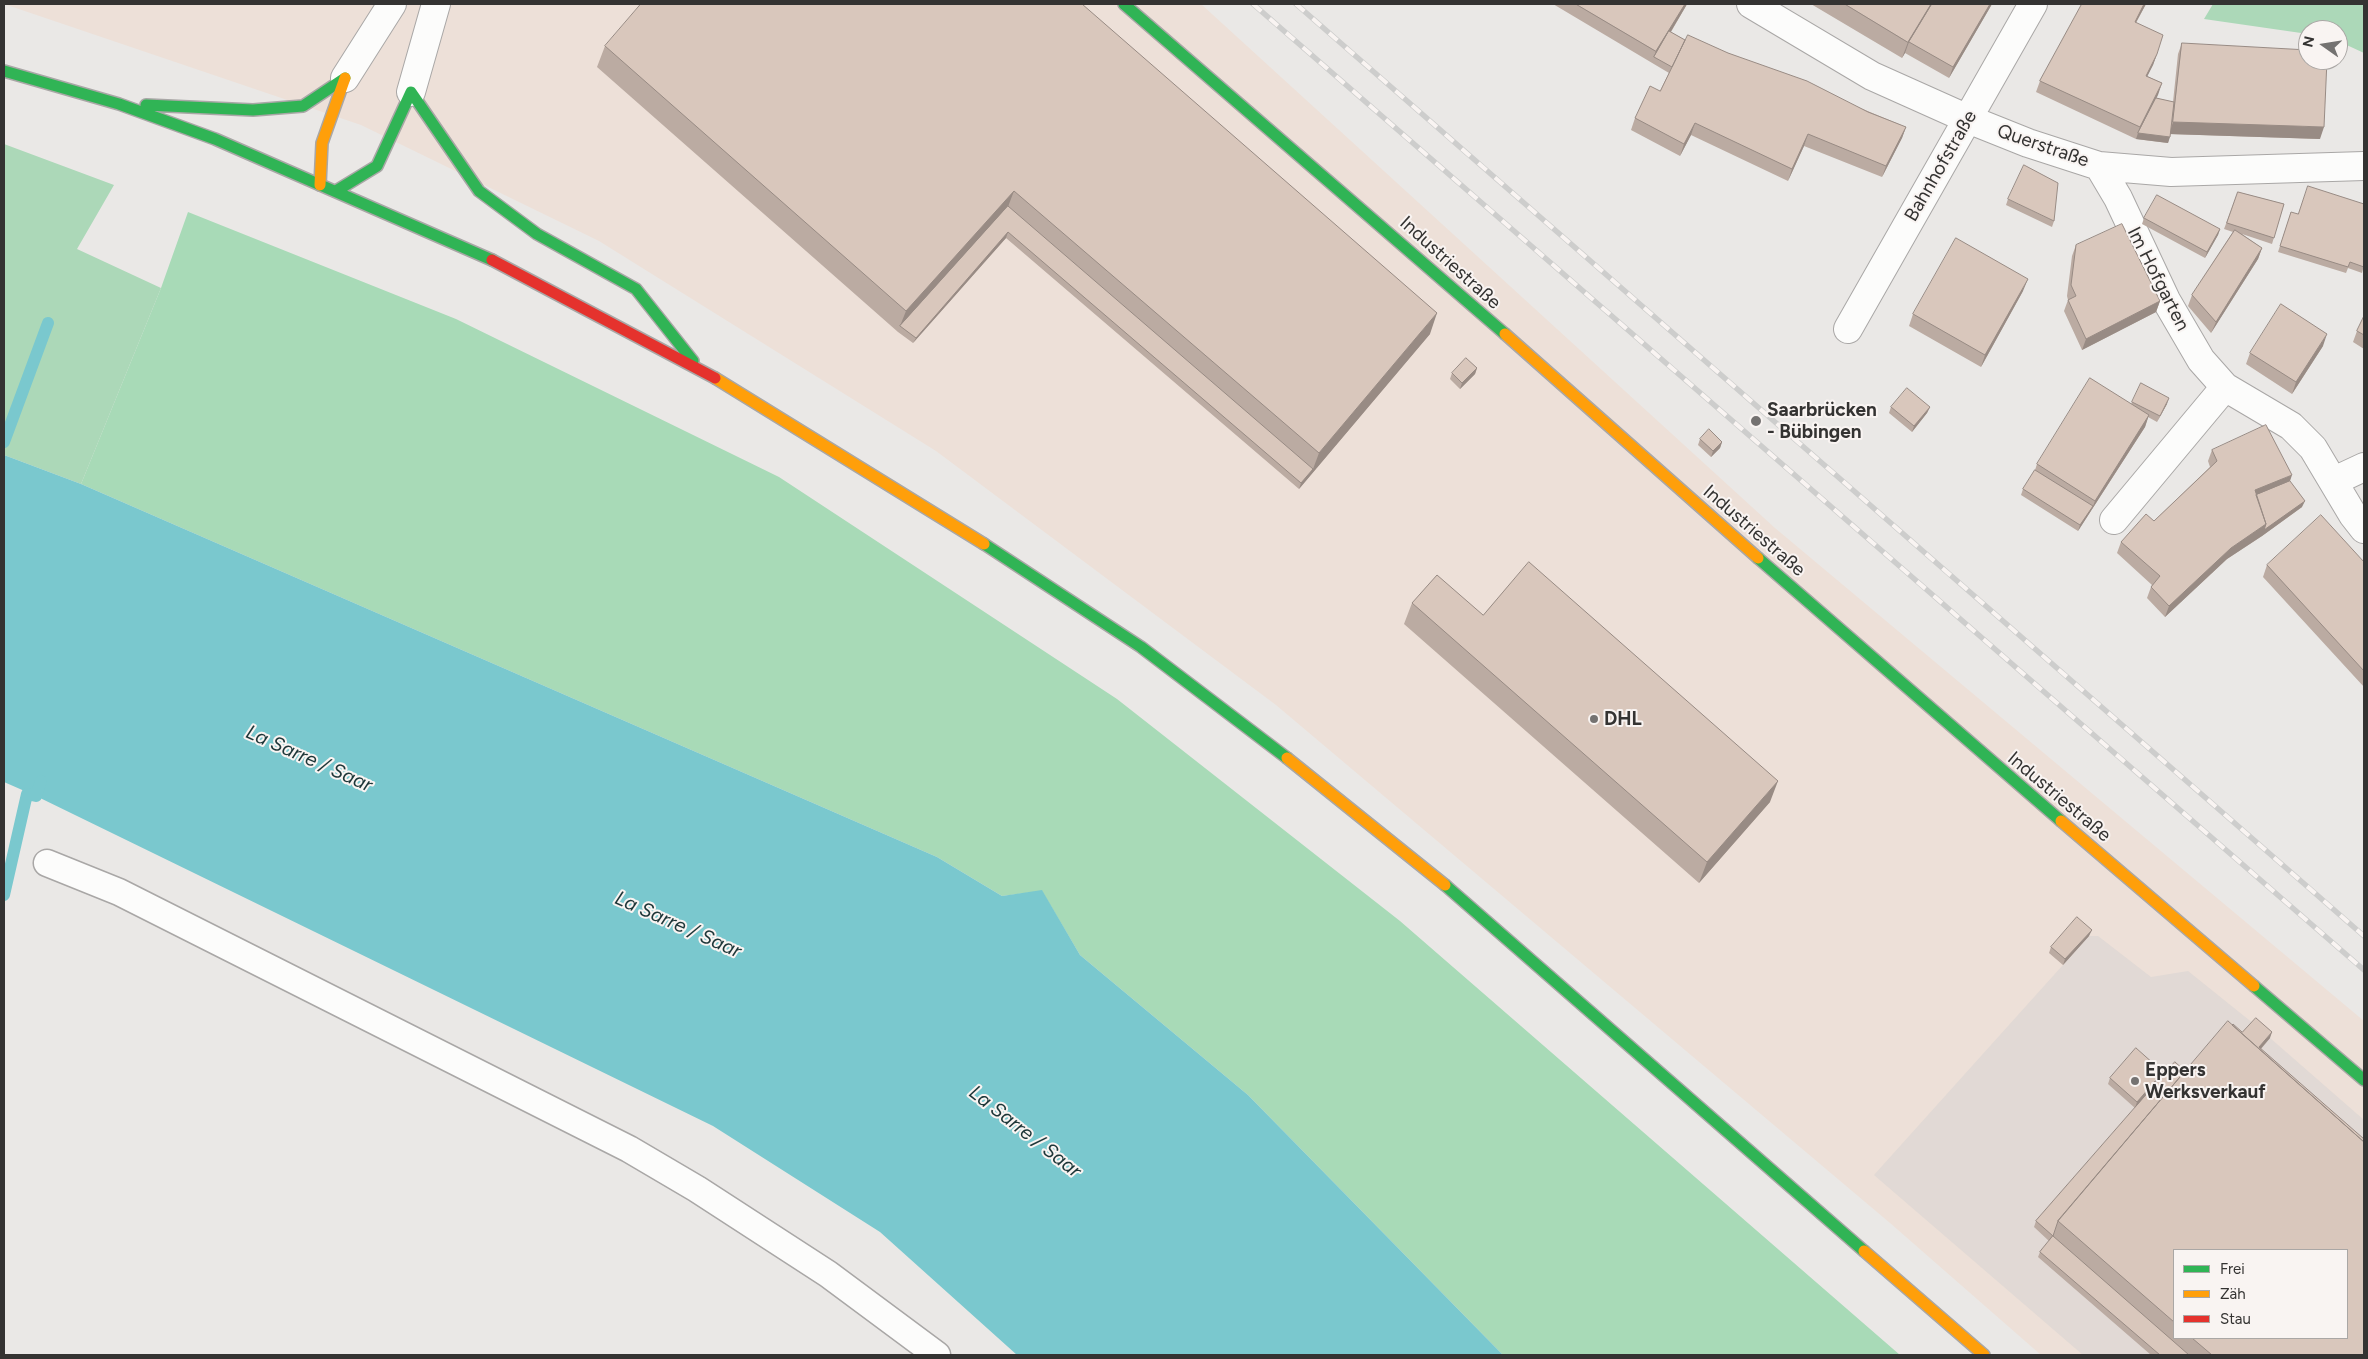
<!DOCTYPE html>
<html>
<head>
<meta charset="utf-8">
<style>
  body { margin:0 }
  #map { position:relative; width:2368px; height:1359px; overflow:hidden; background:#eae8e6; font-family:Figtree,sans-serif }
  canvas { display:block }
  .frame { position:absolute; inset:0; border:5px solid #343332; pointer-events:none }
  .legend { position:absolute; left:2173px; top:1249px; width:175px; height:90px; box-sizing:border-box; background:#f9f4f2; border:1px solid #aaa7a5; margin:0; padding:6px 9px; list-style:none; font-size:15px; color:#343332 }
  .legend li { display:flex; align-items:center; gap:10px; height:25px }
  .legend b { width:25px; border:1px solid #aaa7a5 }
  .north { position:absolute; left:2298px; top:20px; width:50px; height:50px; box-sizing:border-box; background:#f9f4f2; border:1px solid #aaa7a5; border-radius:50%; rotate:283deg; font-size:14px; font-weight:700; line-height:20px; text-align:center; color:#343332 }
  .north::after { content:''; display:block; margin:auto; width:18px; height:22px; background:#747271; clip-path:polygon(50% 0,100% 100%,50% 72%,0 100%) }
</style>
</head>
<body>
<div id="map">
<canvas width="2368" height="1359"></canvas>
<div class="frame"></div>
<ul class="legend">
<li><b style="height:6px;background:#30b455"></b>Frei</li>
<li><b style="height:6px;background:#ff9f0a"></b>Zäh</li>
<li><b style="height:6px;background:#e5322d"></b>Stau</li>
</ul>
<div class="north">N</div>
</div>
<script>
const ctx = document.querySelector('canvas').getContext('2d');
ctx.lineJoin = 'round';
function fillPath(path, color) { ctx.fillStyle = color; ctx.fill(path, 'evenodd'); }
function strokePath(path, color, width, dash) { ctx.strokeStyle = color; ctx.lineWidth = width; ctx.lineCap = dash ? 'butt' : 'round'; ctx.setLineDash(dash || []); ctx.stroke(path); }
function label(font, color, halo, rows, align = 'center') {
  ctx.font = font + ' Figtree,sans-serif'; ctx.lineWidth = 4; ctx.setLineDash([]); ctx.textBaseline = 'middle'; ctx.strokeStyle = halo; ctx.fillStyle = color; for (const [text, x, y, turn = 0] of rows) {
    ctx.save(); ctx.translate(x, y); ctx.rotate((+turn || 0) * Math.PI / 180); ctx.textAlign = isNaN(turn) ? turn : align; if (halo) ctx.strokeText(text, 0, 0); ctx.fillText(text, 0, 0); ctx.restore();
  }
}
const commercial = new Path2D(`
  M 4,4 L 1201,4 L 1775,528 L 2364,1021 L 2364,1355 L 2041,1355 L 1890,1223 L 1276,705 L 936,451 L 599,241 L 361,125 ZM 2174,1250 L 2347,1250 L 2347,1338 L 2174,1338 Z`);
const built = new Path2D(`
  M 2089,936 L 2098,936 L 2151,977 L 2188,971 L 2254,1024 L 2364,1120 L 2364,1355 L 2083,1355 L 1874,1175 ZM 2174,1250 L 2347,1250 L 2347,1338 L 2174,1338 Z`);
const green = new Path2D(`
  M 2213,4 L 2364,4 L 2364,53 L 2338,41 L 2338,30 L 2308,30 L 2308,34 L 2204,19 Z
  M 4,144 L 114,185 L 77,249 L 161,288 L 81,484 L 4,455 Z`);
const forest = new Path2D(`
  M 188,212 L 456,319 L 779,477 L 1117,699 L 1400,921 L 1900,1355 L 1503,1355 L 1248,1095 L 1080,955 L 1042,891 L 1002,896 L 937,857 L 81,484 L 161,288 Z`);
const water = new Path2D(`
  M 4,455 L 81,484 L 937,857 L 1002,896 L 1042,890 L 1080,955 L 1248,1095 L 1503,1355 L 1017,1355 L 880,1232 L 713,1126 L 36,796 L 4,782 Z`);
const stream = new Path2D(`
  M 4,442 L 48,323
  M 4,895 L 27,794 L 36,796 L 41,781`);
const lane = new Path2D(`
  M 47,863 L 119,892 L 629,1149 L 697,1189 L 828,1274 L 937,1355`);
const street = new Path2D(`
  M 1751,4 L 1872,76 L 1968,119 L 2028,143 L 2099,166 L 2171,172 L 2364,166
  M 345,78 L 392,4
  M 411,92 L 436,4
  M 2099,166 L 2118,198 L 2166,300 L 2201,360 L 2225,387 L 2291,426 L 2313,448 L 2353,515 L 2364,529
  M 1848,329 L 2033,4
  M 2334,481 L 2364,467
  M 2114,520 L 2225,387`);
const fast = new Path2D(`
  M 1124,4 L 1505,334
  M 4,71 L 119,104 L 215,139 L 492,260
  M 146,105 L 253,110 L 303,106 L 345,78
  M 336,191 L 377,166 L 411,92 L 479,191 L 537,234 L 636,289 L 693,361
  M 984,544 L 1141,647 L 1287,758
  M 1758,558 L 2061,821
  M 1445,885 L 1864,1251
  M 2254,986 L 2364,1080`);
const slow = new Path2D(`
  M 320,185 L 322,143 L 345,78
  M 1505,334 L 1758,558
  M 715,378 L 984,544
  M 1287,758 L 1445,885
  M 2061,821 L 2254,986
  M 1864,1251 L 1984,1355`);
const jam = new Path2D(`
  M 492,260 L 715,378`);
const rail = new Path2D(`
  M 1253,4 L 2364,970
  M 1296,4 L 2364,936`);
const wall = new Path2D(`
  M 1553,4 L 1687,4 L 1671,32 L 1685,40 L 1728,53 L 1906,127 L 1902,138 L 1882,177 L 1804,146 L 1788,181 L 1691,135 L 1680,156 L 1631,130 L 1635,118 L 1660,91 L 1669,73 Z
  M 1811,4 L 1992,4 L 1949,78 L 1905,53 L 1902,58 Z
  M 2082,4 L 2146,4 L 2136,23 L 2157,54 L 2153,65 L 2147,76 L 2162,83 L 2156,98 L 2173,102 L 2178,54 L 2182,43 L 2320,139 L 2170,134 L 2168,143 L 2136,139 L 2036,92 L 2040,81 Z
  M 605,46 L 1430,334 L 1299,489 L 1006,238 L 913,343 L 898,332 L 597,67 Z
  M 2238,192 L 2284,204 L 2272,244 L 2242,234 L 2262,248 L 2258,259 L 2211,333 L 2188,306 L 2192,295 L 2233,232 L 2224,229 Z
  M 2008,199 L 2054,221 L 2052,227 L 2006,205 Z
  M 2291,212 L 2364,265 L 2362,273 L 2348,268 L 2346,273 L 2278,252 Z
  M 2144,218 L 2220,229 L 2218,235 L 2205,258 L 2142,224 Z
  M 2076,245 L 2160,301 L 2156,312 L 2082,350 L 2064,311 L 2068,300 L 2067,296 L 2072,256 Z
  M 2023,291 L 1981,367 L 1909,326 L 1913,314 Z
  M 2364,316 L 2364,349 L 2353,342 L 2357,331 Z
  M 2323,346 L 2292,394 L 2246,364 L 2250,353 Z
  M 1477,368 L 1475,374 L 1460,389 L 1450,379 L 1452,373 Z
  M 2132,402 L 2167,404 L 2157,422 L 2148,417 L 2145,427 L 2078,531 L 2021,495 L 2023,489 L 2035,470 L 2037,464 L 2131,404 Z
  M 1891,407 L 1930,407 L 1927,413 L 1912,432 L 1889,413 Z
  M 1700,439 L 1722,442 L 1720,448 L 1711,457 L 1698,445 Z
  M 2212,450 L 2290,481 L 2302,507 L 2262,536 L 2227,559 L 2165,617 L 2147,598 L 2151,587 L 2152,585 L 2117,553 L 2121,542 L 2154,521 L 2210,467 L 2208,461 Z
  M 2364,562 L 2364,687 L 2263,577 L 2267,565 Z
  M 1412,603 L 1483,615 L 1770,802 L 1699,883 L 1404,624 Z
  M 2089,936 L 2063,965 L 2049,953 L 2051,947 Z
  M 2242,1032 L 2270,1038 L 2261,1049 L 2364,1355 L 2151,1355 L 2038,1257 L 2040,1252 L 2049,1241 L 2034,1227 L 2036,1221 L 2135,1108 L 2108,1084 L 2110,1078 L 2163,1072 L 2161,1078 L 2185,1071 ZM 2174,1250 L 2347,1338 L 2174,1338 Z`);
const shadedWall = new Path2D(`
  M 1685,4 L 1687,4 L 1686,6 L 1655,58 L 1654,57 L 1656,51 Z
  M 1931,4 L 1934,4 L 1909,42 L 1905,53 L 1902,58 L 1908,42 Z
  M 1990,4 L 1992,4 L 1949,78 L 1953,67 Z
  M 2144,4 L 2146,4 L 2130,33 L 2135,22 Z
  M 2157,54 L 2153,65 L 2142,87 L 2146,76 Z
  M 2162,83 L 2158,95 L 2139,133 L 2170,137 L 2168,143 L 2136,139 L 2140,127 Z
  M 2173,122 L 2324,127 L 2320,139 L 2169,134 Z
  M 1695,123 L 1691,135 L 1680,156 L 1684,144 Z
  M 1906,127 L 1902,138 L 1882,177 L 1886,166 Z
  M 1808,134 L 1804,146 L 1788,181 L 1792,169 Z
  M 1014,191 L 1006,212 L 900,326 L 906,311 Z
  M 2220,229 L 2218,235 L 2205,258 L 2207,252 Z
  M 1008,232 L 1006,238 L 913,343 L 916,338 Z
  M 2262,248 L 2258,259 L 2211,333 L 2216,322 Z
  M 2028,279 L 2023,291 L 1981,367 L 1985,355 Z
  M 2160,301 L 2156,312 L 2082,350 L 2086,339 Z
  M 1437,313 L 1430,334 L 1299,489 L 1301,483 L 1313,469 L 1319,453 Z
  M 2327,334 L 2323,346 L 2292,394 L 2296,382 Z
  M 1477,368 L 1475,374 L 1460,389 L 1462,383 Z
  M 2169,398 L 2167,404 L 2157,422 Z
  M 1930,407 L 1927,413 L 1912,432 L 1914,426 Z
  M 2149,415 L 2145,427 L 2078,531 L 2080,525 L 2093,506 L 2095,501 Z
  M 1722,442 L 1720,448 L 1711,457 L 1713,451 Z
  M 2292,475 L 2288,487 L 2254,500 L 2255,490 Z
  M 2305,501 L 2302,507 L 2262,536 L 2227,559 L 2165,617 L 2169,606 L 2231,548 L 2266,524 Z
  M 1778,781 L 1770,802 L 1699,883 L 1707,862 Z
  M 2092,930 L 2089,936 L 2063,965 L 2065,959 Z
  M 2272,1032 L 2270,1038 L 2257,1053 L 2259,1047 Z
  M 2163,1072 L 2161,1078 L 2135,1108 L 2137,1102 Z`);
const building = new Path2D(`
  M 641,4 L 1082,4 L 1437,313 L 1319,453 L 1014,191 L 906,311 L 605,46 Z
  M 1576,4 L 1685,4 L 1656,51 Z
  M 1845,4 L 1931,4 L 1908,42 Z
  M 1932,4 L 1990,4 L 1953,67 L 1909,42 Z
  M 2082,4 L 2144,4 L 2135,22 L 2163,35 L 2157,54 L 2146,76 L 2162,83 L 2140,127 L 2040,81 Z
  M 1669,31 L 1685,40 L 1672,67 L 1654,57 Z
  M 1688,35 L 1728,53 L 1807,81 L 1868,112 L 1906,127 L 1886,166 L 1808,134 L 1792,169 L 1695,123 L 1684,144 L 1635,118 L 1650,86 L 1660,91 Z
  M 2182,43 L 2308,50 L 2308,60 L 2327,60 L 2324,127 L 2173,122 Z
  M 2156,98 L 2174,102 L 2170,137 L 2138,133 Z
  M 2024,165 L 2058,183 L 2054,221 L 2008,199 Z
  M 2308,186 L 2364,204 L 2364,267 L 2350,262 L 2348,267 L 2280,246 L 2291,212 L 2298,214 Z
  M 2238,192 L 2284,204 L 2274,238 L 2227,223 Z
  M 2157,195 L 2220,229 L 2207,252 L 2144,218 Z
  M 1008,206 L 1313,469 L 1301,483 L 1008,232 L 916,338 L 900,326 Z
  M 2122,224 L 2160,301 L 2086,339 L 2068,300 L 2076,296 L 2071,285 L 2076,245 Z
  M 2235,230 L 2262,248 L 2216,322 L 2192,295 Z
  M 1956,238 L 2028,279 L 1985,355 L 1913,314 Z
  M 2281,304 L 2327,334 L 2296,382 L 2250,353 Z
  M 2364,316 L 2364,335 L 2357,331 Z
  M 1466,358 L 1477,368 L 1462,383 L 1452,373 Z
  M 2090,378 L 2149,415 L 2095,501 L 2037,464 Z
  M 2141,383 L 2169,398 L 2160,416 L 2132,402 Z
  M 1907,388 L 1930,407 L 1914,426 L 1891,407 Z
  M 2266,425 L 2292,475 L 2255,490 L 2266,524 L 2231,548 L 2169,606 L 2151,587 L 2160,576 L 2121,542 L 2146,514 L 2154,521 L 2217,461 L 2212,450 Z
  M 1709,429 L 1722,442 L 1713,451 L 1700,439 Z
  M 2035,470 L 2093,506 L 2080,525 L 2023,489 Z
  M 2290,481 L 2305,501 L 2264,530 L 2266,524 L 2256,495 Z
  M 2321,515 L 2364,562 L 2364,671 L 2267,565 Z
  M 1529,562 L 1778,781 L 1707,862 L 1412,603 L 1437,575 L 1483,615 Z
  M 2077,917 L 2092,930 L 2065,959 L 2051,947 Z
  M 2256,1018 L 2272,1032 L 2259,1047 L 2364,1139 L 2364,1142 L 2232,1025 L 2233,1024 L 2242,1032 Z
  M 2228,1021 L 2364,1142 L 2364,1355 L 2212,1355 L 2192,1338 L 2347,1338 L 2347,1250 L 2174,1250 L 2174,1322 L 2058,1221 Z
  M 2136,1048 L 2163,1072 L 2137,1102 L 2110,1078 Z
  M 2175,1062 L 2185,1071 L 2058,1221 L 2053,1236 L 2036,1221 Z
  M 2053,1236 L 2189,1355 L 2160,1355 L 2040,1252 Z`);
const markers = [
  [1756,421,6,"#747271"],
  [1594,719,5,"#747271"],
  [2135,1081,5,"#747271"]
];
const streetNames = [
  ["Querstraße",2043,146,19],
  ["Bahnhofstraße",1941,166,-60],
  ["Industriestraße",1450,263,42],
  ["Im Hofgarten",2158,279,63],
  ["Industriestraße",1754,531,41],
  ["Industriestraße",2059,797,40]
];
const poiNames = [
  ["Saarbrücken",1767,410],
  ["- Bübingen",1767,432],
  ["DHL",1604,719],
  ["Eppers",2145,1070],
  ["Werksverkauf",2145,1092]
];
const waterNames = [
  ["La Sarre / Saar",309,759,24],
  ["La Sarre / Saar",678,925,24],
  ["La Sarre / Saar",1025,1132,38]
];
fillPath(commercial, '#ede0d8');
fillPath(built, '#e1d9d5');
fillPath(green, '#acd8b8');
fillPath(forest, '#a8dab7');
fillPath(water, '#7ac8ce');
strokePath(stream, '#7ac8ce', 12);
strokePath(lane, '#a9a7a6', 29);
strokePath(street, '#a9a7a6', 30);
strokePath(fast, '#a9a7a6', 14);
strokePath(slow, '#a9a7a6', 14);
strokePath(jam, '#a9a7a6', 14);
strokePath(lane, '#fcfcfb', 26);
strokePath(street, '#fcfcfb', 28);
strokePath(fast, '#30b455', 11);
strokePath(slow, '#ff9f0a', 11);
strokePath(jam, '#e5322d', 11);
strokePath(rail, '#cdcdcc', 5.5);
strokePath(rail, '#f9f4f2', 4, [11]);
fillPath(wall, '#bbaba2');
fillPath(shadedWall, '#988b84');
fillPath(building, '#d9c7bc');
strokePath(building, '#988b84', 1);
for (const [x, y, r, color] of markers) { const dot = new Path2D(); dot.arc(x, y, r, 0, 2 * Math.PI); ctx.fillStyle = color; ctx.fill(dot); strokePath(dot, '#f9f4f2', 2); }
label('19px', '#343332', '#f9f4f2', streetNames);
label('bold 19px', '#343332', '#f9f4f2', poiNames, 'left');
label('italic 20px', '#1d3638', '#f9f4f2', waterNames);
</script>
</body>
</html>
